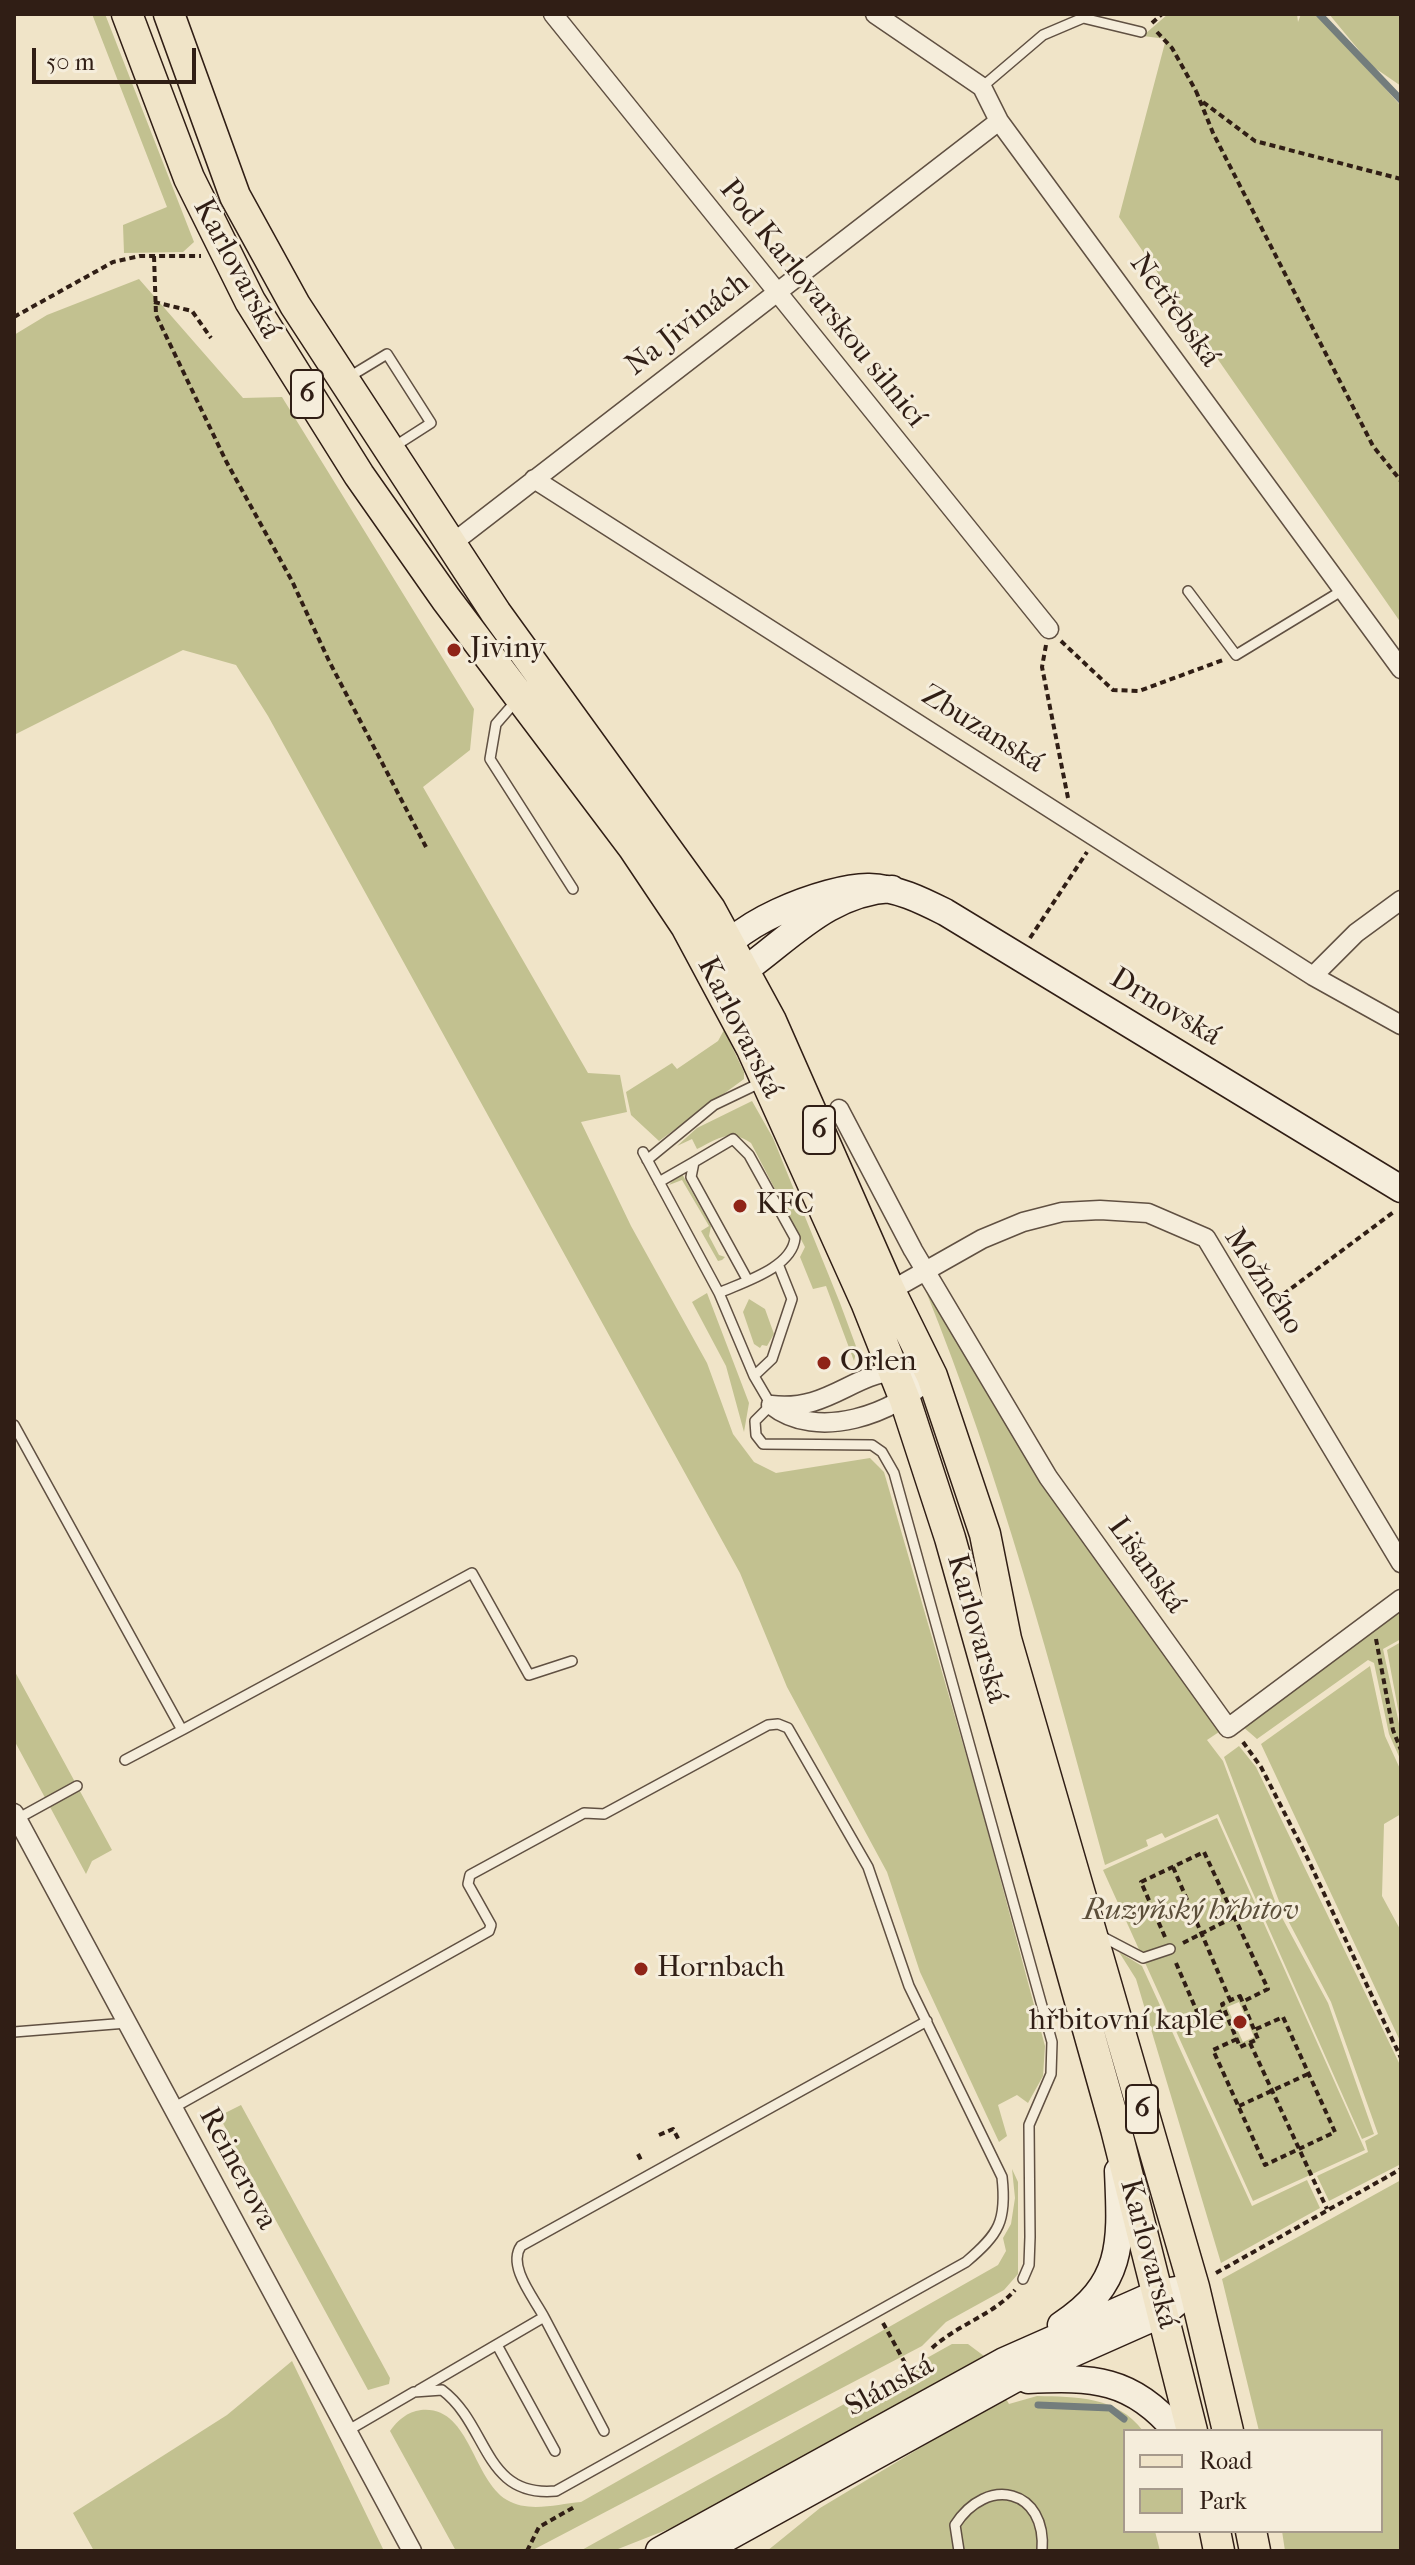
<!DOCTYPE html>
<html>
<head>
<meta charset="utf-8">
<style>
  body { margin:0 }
  #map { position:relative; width:1415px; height:2565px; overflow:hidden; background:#f0e4c8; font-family:"IM FELL French Canon",serif }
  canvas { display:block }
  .frame { position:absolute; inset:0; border:16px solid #301e15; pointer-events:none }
  .legend { position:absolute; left:1123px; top:2429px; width:260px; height:104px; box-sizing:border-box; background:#f5eddb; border:2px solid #a69a8c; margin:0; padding:10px 14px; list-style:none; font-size:24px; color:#301e15 }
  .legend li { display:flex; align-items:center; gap:16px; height:40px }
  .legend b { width:40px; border:2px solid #a69a8c }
  .scale { position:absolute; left:32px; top:48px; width:164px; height:36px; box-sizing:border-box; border:4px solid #301e15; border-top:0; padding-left:10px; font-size:24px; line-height:28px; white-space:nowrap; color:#301e15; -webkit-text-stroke:6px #f5eddb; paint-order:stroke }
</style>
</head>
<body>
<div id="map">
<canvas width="1415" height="2565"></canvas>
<div class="frame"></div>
<ul class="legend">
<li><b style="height:10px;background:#f0e4c8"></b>Road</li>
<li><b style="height:22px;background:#c2c190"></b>Park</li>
</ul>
<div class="scale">50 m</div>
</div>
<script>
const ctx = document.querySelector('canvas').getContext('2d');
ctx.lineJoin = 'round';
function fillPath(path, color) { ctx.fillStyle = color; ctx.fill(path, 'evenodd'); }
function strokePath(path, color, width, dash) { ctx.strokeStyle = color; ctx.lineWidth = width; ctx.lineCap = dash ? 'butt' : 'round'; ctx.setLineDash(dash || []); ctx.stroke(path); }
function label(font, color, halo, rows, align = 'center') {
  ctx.font = font + ' "IM FELL French Canon",serif'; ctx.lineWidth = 6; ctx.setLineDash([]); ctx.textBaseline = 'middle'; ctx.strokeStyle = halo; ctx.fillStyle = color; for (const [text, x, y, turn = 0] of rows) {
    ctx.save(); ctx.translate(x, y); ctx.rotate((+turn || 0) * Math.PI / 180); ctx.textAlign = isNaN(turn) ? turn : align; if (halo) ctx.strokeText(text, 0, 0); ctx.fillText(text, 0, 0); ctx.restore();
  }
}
const green = new Path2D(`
  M 92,14 L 105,14 L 194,242 L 183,252 L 124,253 L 123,225 L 167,207 Z
  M 1168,14 L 1297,14 L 1298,22 L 1301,14 L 1318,14 L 1401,106 L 1401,623 L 1119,217 L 1166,39 L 1128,34 L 1145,34 Z
  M 1329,14 L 1401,14 L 1401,86 L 1372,66 Z
  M 139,279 L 243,398 L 282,397 L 474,709 L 470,750 L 423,787 L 588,1073 L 620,1075 L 627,1112 L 581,1122 L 631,1226 L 707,1363 L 733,1434 L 754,1462 L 776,1473 L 870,1458 L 884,1472 L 980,1803 L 1045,2046 L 1043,2076 L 1028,2103 L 1017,2095 L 998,2105 L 1007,2136 L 999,2142 L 920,1972 L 887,1872 L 787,1687 L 740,1573 L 268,716 L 236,665 L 183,650 L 14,735 L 14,335 L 47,315 Z
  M 724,1030 L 744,1072 L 744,1079 L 659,1141 L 631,1115 L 626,1092 L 672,1063 L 677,1069 L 718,1041 Z
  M 752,1101 L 773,1138 L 840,1303 L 857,1349 L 854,1361 L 826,1286 L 813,1289 L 800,1257 L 805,1247 L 751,1143 C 730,1128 717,1139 697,1149 L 692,1139 L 677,1146 L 697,1128 Z
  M 681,1172 L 711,1226 L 709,1236 L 719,1255 L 725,1257 L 722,1260 L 718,1261 L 701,1231 L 709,1226 L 682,1180 L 669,1185 Z
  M 930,1287 L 1041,1480 L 1219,1732 L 1207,1740 L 1223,1761 L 1279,1912 L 1328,2003 L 1374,2134 L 1362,2139 L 1218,1814 L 1165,1838 L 1162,1833 L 1146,1840 L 1148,1846 L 1105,1865 C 1052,1670 1001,1476 925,1289 Z
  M 707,1293 L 749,1403 L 744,1432 L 726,1366 L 692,1302 Z
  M 749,1299 L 765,1309 L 774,1334 L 767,1346 L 762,1345 L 760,1348 L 754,1344 L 743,1312 Z
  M 1401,1606 L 1401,1639 L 1383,1649 L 1401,1733 L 1401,1761 L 1389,1734 L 1374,1663 L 1368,1660 L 1257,1739 L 1242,1726 Z
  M 1401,1642 L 1401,1725 L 1387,1650 Z
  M 1370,1666 L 1385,1736 L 1401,1771 L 1401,1814 L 1384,1824 L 1382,1896 L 1401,1931 L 1401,2043 L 1261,1744 Z
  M 14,1670 L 112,1850 L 92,1861 L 86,1874 L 14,1740 Z
  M 1239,1746 L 1256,1767 L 1401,2067 L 1401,2164 L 1329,2201 L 1317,2176 L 1368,2152 L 1365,2141 L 1378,2134 L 1331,2002 L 1282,1909 L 1224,1757 Z
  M 1217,1818 L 1365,2150 L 1253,2201 L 1103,1870 ZM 1239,2002 L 1254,2037 L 1243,2042 L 1227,2007 Z
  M 1119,1952 L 1142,1966 L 1252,2206 L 1307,2180 L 1320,2208 L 1221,2263 L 1136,1979 Z
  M 241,2105 L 390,2378 L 389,2384 L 368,2390 L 219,2116 Z
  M 1012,2169 L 1018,2182 L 1018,2274 L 1004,2290 L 946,2322 L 922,2346 L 531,2551 L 456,2551 L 390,2431 C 398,2420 407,2412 421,2410 C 470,2405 472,2479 507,2500 C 529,2513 557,2504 581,2502 L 998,2265 L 1006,2251 L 1003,2238 L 1011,2224 L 1015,2198 Z
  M 1401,2180 L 1401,2551 L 1285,2551 L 1282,2531 L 1381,2531 L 1381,2431 L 1259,2431 L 1222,2279 Z
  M 952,2344 L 968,2344 L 984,2356 L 684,2523 L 613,2551 L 580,2551 Z
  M 292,2361 L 384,2551 L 94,2551 L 73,2513 L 227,2415 Z
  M 1037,2396 C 1076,2397 1117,2396 1143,2431 L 1125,2431 L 1125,2531 L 1155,2531 L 1160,2551 L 767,2551 L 820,2508 L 1005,2397 L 1009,2404 Z`);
const stream = new Path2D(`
  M 1319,14 L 1401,100
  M 1038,2405 L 1110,2408 L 1124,2419`);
const path = new Path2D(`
  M 1152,23 L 1162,14
  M 1157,32 L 1172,48 L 1196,91
  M 1196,91 L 1213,133 L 1373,446 L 1401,481
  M 1203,102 L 1255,141 L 1401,179
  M 154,256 L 156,315 L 226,461 L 292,581 L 329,661 L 426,847
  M 154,302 L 192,311 L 211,338
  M 14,317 L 113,262 L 140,256 L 201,256
  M 1061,641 L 1113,690 L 1139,691 L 1223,660
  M 1046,645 L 1042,667 L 1068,798
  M 1030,938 L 1087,852
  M 1270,1309 L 1285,1293 L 1395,1211
  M 1376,1639 L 1393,1730 L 1401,1750
  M 1243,1742 L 1261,1767 L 1306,1855 L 1401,2058
  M 1173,1867 L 1230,2000
  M 1165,1937 L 1141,1882 L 1204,1852 L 1268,1989 L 1242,2002
  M 1183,1943 L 1234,1917
  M 1176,1963 L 1201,2021 L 1224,2010
  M 1240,1996 L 1258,2039 L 1240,2047 L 1222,2004 Z
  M 1237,2039 L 1213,2050 L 1265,2165 L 1335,2132 L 1283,2017 L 1254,2030
  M 1250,2043 L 1327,2209
  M 1239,2106 L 1308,2074
  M 659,2135 L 673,2129 L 680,2142
  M 638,2154 L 642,2162
  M 1216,2273 L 1401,2169
  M 883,2323 L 905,2363
  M 932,2348 C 957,2325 993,2315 1015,2290
  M 527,2551 L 539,2527 L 576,2506`);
const service = new Path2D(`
  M 982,87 L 1043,35 L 1083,18 L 1141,32
  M 349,377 L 387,354 L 431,423 L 392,448
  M 1188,591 L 1236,655 L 1343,590
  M 516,701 L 496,724 L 490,759 L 573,889
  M 643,1152 L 719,1293 L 754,1376 L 771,1405 L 755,1421 L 756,1435 L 763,1444 L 872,1445 L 882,1452 L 894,1473 L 1052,2042 L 1051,2074 L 1029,2125 L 1030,2237 L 1029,2265 L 1023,2279
  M 647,1160 L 714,1105 L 762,1082
  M 659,1182 L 694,1162
  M 719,1293 C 743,1282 792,1268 795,1238 L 749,1155 L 733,1139 L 694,1162 L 691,1177 L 747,1279
  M 754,1376 L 772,1359 L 792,1299 L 778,1264
  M 14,1425 L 182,1730 L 125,1760
  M 182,1730 L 472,1573 L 529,1675 L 572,1661
  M 17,1819 L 77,1786
  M 1101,1936 L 1143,1958 L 1170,1949
  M 14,2032 L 127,2023
  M 173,2108 L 489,1931 L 491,1925 L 468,1884 L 470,1875 L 584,1813 L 604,1814 L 768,1725 L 778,1724 L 788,1728 L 868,1867 L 909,1986 L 1002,2177 C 1007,2221 999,2234 966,2262 L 556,2491 C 483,2498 489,2425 442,2390 L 414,2392 L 347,2431
  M 544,2317 L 604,2431
  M 497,2345 L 555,2451
  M 419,2390 L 544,2317 C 534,2298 507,2266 521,2246 L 927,2021
  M 959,2551 L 955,2525 C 987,2475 1047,2489 1042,2551`);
const minor = new Path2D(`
  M 553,14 L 1049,629
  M 875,14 L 982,87 L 999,121 L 1401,669
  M 534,479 L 1313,976 L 1401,1025
  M 450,545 L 999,121
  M 1313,976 L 1356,933 L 1401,900
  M 839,1109 L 913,1250 L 1048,1477 L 1228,1728 L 1401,1599
  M 890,1291 L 982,1239 L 1023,1222 L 1062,1212 L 1100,1210 L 1148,1213 L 1206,1238 L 1401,1563
  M 771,1405 C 817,1442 895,1414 932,1376
  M 771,1405 C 826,1412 851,1375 895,1371 C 907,1370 920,1374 932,1376
  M 14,1813 L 412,2551`);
const secondary = new Path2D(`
  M 892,889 C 830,892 792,936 745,970 L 727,975 L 712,971 C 718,927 829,886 869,887 C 897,888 921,900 945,912 L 1401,1189
  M 1061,2325 C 1125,2283 1121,2241 1118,2171
  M 1028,2380 C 1092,2377 1132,2378 1176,2431
  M 659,2551 L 1004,2361 L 1158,2293 L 1194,2287
  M 703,2551 L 1013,2380 L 1164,2313 L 1176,2303`);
const primary = new Path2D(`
  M 127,14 L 189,178 L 250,301 L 359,475 L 446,599 L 633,847 L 686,926 L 752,1049 L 866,1302 L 905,1400 L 950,1538 L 1116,2129 L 1192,2431
  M 169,14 L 235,196 L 295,305 L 496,613 L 710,909 L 771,1021 L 890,1291 L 932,1376 L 985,1534 L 1006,1639 L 1194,2287 L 1228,2431
  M 1215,2531 L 1219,2551
  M 1251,2531 L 1255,2551`);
const markers = [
  [454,650,8,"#8f2418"],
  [740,1206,8,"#8f2418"],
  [824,1363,8,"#8f2418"],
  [641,1969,8,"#8f2418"],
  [1240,2022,8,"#8f2418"]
];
const shields = [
  [307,394,32],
  [819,1130,32],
  [1142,2109,32]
];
const shieldNames = [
  ["6",307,394],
  ["6",819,1130],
  ["6",1142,2109]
];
const streetNames = [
  ["Karlovarská",236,269,62],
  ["Pod Karlovarskou silnicí",822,304,51],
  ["Netřebská",1174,311,54],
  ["Na Jivinách",688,325,-38],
  ["Zbuzanská",982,730,32],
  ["Drnovská",1165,1008,31],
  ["Karlovarská",739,1028,63],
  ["Možného",1263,1282,57],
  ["Lišanská",1146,1566,54],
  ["Karlovarská",976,1629,74],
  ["Reinerova",237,2169,62],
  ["Karlovarská",1148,2254,75],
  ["Slánská",890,2387,-29]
];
const poiNames = [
  ["Jiviny",470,650],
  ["KFC",756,1206],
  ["Orlen",840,1363],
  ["Hornbach",657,1969],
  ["hřbitovní kaple",1224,2022,"right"]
];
const parkNames = [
  ["Ruzyňský hřbitov",1191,1912]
];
fillPath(green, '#c2c190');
strokePath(stream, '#737d7c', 7);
strokePath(service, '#605042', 12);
strokePath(minor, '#605042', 21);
strokePath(secondary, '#301e15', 29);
strokePath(primary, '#301e15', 33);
strokePath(path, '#301e15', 4, [6, 4]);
strokePath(service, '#f5eddb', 9);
strokePath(minor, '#f5eddb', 18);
strokePath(secondary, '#f5eddb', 26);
strokePath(primary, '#f0e4c8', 30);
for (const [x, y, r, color] of markers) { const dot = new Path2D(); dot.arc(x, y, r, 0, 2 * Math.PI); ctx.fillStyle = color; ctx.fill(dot); strokePath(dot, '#f5eddb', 3); }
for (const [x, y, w] of shields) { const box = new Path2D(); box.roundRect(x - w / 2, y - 24, w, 48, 6); ctx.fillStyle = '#f5eddb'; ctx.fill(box); strokePath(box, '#301e15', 2); }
label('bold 28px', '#301e15', null, shieldNames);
label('30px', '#301e15', '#f5eddb', streetNames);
label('30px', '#301e15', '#f5eddb', poiNames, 'left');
label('italic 30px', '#5c4f3a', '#f5eddb', parkNames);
</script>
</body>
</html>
